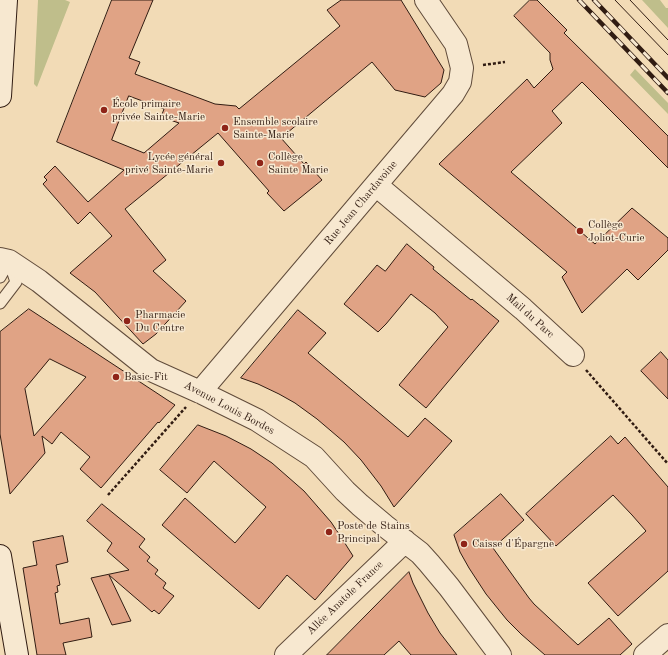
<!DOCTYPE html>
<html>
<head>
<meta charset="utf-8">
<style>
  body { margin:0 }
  canvas { display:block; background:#f2dbb6 }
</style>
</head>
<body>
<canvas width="668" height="655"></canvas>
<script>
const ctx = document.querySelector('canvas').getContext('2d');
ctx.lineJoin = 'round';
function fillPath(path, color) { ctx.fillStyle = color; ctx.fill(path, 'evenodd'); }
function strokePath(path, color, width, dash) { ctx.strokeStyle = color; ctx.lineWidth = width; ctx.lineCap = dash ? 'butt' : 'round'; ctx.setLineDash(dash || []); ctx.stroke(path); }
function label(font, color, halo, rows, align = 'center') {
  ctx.font = font + ' "Old Standard TT",serif'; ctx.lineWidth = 3; ctx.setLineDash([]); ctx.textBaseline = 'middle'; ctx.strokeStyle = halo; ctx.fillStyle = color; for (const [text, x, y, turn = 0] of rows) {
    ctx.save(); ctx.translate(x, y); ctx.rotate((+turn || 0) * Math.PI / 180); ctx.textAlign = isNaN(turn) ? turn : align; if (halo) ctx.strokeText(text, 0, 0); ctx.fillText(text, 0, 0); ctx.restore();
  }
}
const green = new Path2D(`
  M 38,0 L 65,0 L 70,2 L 37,87 L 34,84 Z
  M 642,0 L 660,0 L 666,8 L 668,8 L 668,28 Z
  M 635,69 L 668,103 L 668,114 L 630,75 Z`);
const building = new Path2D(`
  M 112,0 L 153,0 L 129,58 L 140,62 L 135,74 L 215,104 L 236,106 L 239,109 L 340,26 L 327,10 L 341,0 L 401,0 L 444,70 L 441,83 L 425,97 L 395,90 L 372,62 L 281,138 L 304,164 L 306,162 L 322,180 L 284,211 L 267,193 L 269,191 L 218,133 L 125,209 L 166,260 L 153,271 L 186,301 L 156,334 L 143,344 L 95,292 L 70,273 L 112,236 L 90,212 L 78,224 L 43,184 L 47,180 L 44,177 L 55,166 L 88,202 L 124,170 L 57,142 ZM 129,96 L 164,109 L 161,117 L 179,123 L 144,153 L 112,140 Z
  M 530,0 L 537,0 L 567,30 L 564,33 L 668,136 L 668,168 L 582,82 L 552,111 L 562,123 L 511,172 L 595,244 L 632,208 L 668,238 L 668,250 L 638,280 L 627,269 L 582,313 L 562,277 L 567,272 L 439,164 L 527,79 L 534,88 L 553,69 L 550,60 L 550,53 L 514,16 Z
  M 407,244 L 434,267 L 433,269 L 455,287 L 471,300 L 472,299 L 499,321 L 426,408 L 399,385 L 448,327 L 435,313 L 411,294 L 386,324 L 378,332 L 344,304 L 377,265 L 385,271 Z
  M 29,309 L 175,405 L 159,423 L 158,422 L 101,488 L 80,469 L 90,457 L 61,432 L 52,444 L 42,436 L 45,453 L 10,494 L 0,434 L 0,332 ZM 50,359 L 86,377 L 34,436 L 25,389 Z
  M 298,310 L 326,333 L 308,353 L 408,437 L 425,418 L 452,441 L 394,507 L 381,486 L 361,460 L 344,442 L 317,419 L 295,403 L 279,394 L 258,384 L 241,378 Z
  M 661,352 L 668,360 L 668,399 L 641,371 Z
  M 198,425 L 226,436 L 251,449 L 272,463 L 304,491 L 331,522 L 341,537 L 353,556 L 315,600 L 287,575 L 259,609 L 162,525 L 185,498 L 235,543 L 266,507 L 214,461 L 187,493 L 160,470 Z
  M 611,436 L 618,444 L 625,437 L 668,487 L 668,571 L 618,616 L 588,583 L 646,531 L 632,515 L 613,495 L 556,546 L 526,514 Z
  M 501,494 L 524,520 L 493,548 L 529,598 L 534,604 L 578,645 L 609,618 L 632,644 L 620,655 L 545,655 L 521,634 L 507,620 L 486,594 L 469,568 L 460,552 L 454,535 Z
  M 102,504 L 145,539 L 139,547 L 150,557 L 147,561 L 158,570 L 155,574 L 166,583 L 163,588 L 174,596 L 159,614 L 154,610 L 152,612 L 109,575 L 131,621 L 112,625 L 91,578 L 129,570 L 107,551 L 112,543 L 87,521 Z
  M 63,536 L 68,562 L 56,565 L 60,585 L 57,586 L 58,592 L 55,593 L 60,624 L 89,618 L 92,637 L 63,643 L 66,655 L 37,655 L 23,568 L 37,565 L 33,542 Z
  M 409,572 L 413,583 L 428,613 L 440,633 L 457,655 L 411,655 L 399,641 L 384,655 L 327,655 Z`);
const path = new Path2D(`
  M 483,65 L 505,62
  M 586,370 L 668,464
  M 108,495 L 186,407`);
const lane = new Path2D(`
  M 0,277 L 9,261
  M 0,303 L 16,282 L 10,264`);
const street = new Path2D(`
  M 376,185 L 523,309 L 573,355
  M 0,259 L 9,261 L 39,281 L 151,370 L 200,392 L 257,420 L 314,457 L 345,491 L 360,505 L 385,526 L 420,553 L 429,563 L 449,587 L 500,655
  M 200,392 L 453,94 L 460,82 L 462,68 L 456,44 L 426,0
  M 286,655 L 405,541
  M 645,655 L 668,635`);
const secondary = new Path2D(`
  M 0,96 L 6,0
  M 0,556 L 17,655`);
const tram = new Path2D(`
  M 615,0 L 668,55
  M 630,0 L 668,40`);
const rail = new Path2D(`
  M 579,0 L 668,93
  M 594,0 L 668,78`);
const markers = [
  [104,110,4,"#8f2418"],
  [225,128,4,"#8f2418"],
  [221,163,4,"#8f2418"],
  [260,163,4,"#8f2418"],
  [580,231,4,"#8f2418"],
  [127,321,4,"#8f2418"],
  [116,377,4,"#8f2418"],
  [329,532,4,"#8f2418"],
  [464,544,4,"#8f2418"]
];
const poiNames = [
  ["École primaire",112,104],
  ["privée Sainte-Marie",112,117],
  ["Ensemble scolaire",233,122],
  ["Sainte-Marie",233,135],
  ["Lycée général",213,157,"right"],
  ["privé Sainte-Marie",213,170,"right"],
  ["Collège",268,157],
  ["Sainte Marie",268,170],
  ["Collège",588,225],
  ["Joliot-Curie",588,238],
  ["Pharmacie",135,315],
  ["Du Centre",135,328],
  ["Basic-Fit",124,377],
  ["Poste de Stains",337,526],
  ["Principal",337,539],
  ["Caisse d'Épargne",472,544]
];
const streetNames = [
  ["Rue Jean Chardavoine",361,203,-50],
  ["Mail du Parc",530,316,42],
  ["Avenue Louis Bordes",229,408,28],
  ["Allée Anatole France",345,598,-44]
];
fillPath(green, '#bfbe8b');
fillPath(building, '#e0a385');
strokePath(building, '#311c12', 1);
strokePath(lane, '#614c3b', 13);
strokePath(street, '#614c3b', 24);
strokePath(secondary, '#311c12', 24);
strokePath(path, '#311c12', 2.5, [3, 2]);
strokePath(lane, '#f7e8d0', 11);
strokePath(street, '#f7e8d0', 22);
strokePath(secondary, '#f7e8d0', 22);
strokePath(tram, '#311c12', 1);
strokePath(rail, '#311c12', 4.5);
strokePath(rail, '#f7e8d0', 3, [9]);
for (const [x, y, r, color] of markers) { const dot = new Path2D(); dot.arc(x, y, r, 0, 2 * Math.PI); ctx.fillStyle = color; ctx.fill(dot); strokePath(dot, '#f7e8d0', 1.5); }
label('11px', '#311c12', '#f7e8d0', poiNames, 'left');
label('11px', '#311c12', '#f7e8d0', streetNames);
</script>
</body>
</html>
